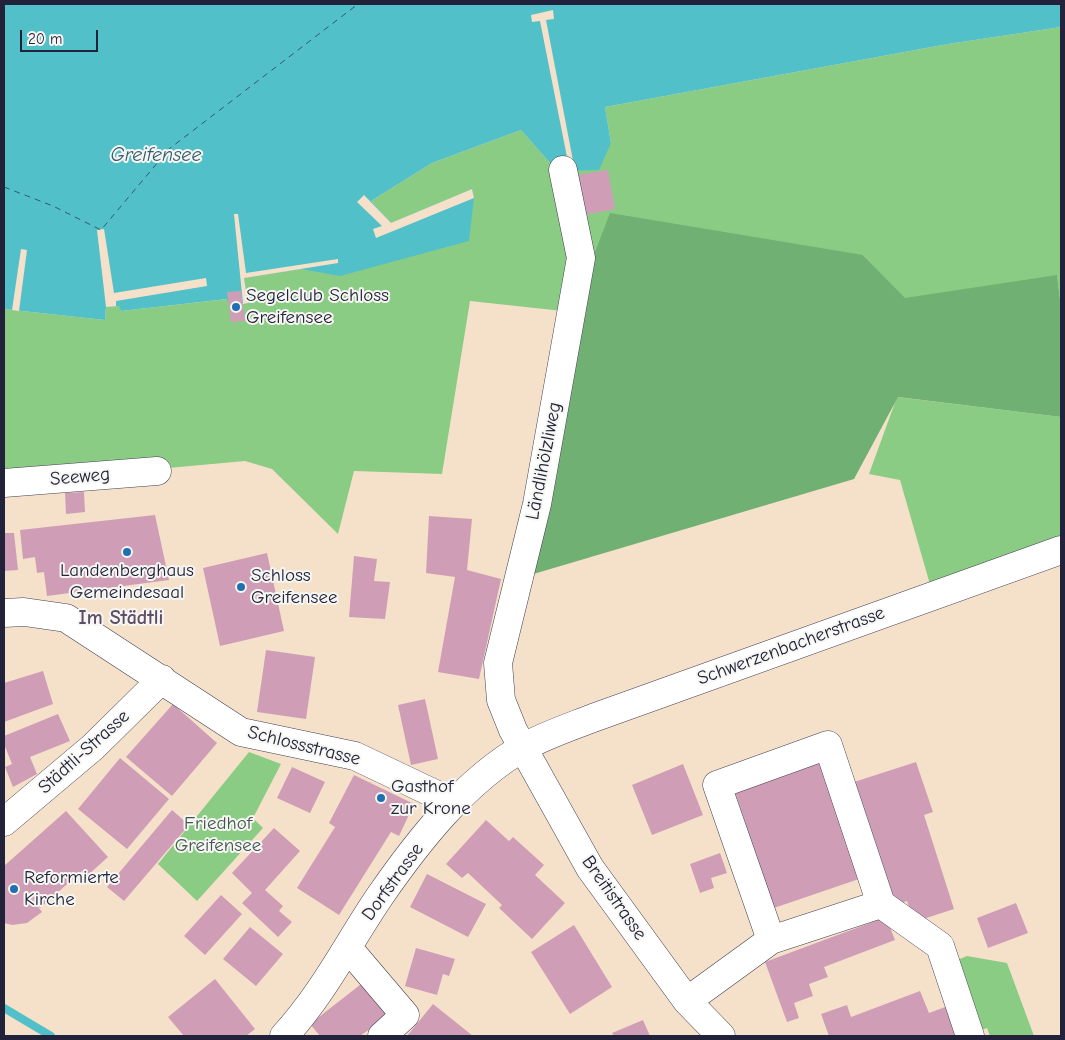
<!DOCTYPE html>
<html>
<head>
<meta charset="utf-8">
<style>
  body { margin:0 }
  #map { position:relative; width:1065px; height:1040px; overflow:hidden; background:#f5e1ca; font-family:"Comic Neue",sans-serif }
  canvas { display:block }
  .frame { position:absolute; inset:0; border:5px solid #22223b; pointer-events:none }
  .scale { position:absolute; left:20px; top:30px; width:78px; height:22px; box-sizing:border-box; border:2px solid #22223b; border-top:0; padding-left:6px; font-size:15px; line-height:18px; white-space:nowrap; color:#22223b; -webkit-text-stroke:4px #f6f6f2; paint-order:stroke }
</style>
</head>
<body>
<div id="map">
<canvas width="1065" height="1040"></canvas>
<div class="frame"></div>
<div class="scale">20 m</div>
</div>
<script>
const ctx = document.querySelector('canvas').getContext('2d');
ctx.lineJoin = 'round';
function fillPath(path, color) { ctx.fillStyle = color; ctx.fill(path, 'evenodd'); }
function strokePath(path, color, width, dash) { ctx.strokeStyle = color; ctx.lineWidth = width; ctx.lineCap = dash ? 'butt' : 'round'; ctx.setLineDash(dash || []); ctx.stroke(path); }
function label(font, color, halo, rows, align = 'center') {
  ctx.font = font + ' "Comic Neue",sans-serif'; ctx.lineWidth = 4; ctx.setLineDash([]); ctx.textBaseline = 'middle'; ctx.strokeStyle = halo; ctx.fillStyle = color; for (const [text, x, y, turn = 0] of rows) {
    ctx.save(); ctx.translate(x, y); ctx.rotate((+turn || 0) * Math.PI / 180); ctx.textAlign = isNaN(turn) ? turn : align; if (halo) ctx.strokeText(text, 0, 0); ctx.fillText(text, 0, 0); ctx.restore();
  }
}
const green = new Path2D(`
  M 1061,27 L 1061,308 L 1057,276 L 905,299 L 863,255 L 572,312 L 470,301 L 442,474 L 354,471 L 338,534 L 272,469 L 245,461 L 4,483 L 4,309 L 105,320 L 106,307 L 120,306 L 121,311 L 228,299 L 229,305 L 247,303 L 243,278 L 301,269 L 472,190 L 391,223 L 371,201 L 432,163 L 521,130 L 557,171 L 611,143 L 605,107 L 948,44 Z
  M 897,397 L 1061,417 L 1061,550 L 933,595 L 900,480 L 869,474 Z
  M 249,752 L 281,764 L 253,818 L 263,828 L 197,901 L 158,864 Z
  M 967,956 L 1007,963 L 1034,1036 L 990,1036 L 987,1028 L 979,1031 L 955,961 Z`);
const forest = new Path2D(`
  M 610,213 L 863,255 L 905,298 L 1057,275 L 1061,308 L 1061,417 L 898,397 L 854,479 L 520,578 L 572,312 Z`);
const water = new Path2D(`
  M 4,4 L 1061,4 L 1061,27 L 948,44 L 605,107 L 611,143 L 599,170 L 557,171 L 521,130 L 432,163 L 371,201 L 391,223 L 472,189 L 474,198 L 469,241 L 340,276 L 301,269 L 244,278 L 248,303 L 229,305 L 227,299 L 121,311 L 119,306 L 106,307 L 105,320 L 4,309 Z`);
const pier = new Path2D(`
  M 553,10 L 554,19 L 546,20 L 575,171 L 571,169 L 567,157 L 540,21 L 532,22 L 531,15 Z
  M 472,189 L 474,198 L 376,238 L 373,229 L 382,226 L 357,202 L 364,195 L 391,223 Z
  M 234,214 L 238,214 L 246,273 L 338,259 L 338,263 L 244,278 L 248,303 L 243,304 Z
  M 104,229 L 114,293 L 206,278 L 207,286 L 116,301 L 116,306 L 106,307 L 97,230 Z
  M 21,249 L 27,250 L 19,311 L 12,310 Z`);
const stream = new Path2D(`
  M 4,1008 L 51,1036`);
const ferry = new Path2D(`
  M 4,187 L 53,206 L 101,230 L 169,149 L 358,4`);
const building = new Path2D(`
  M 608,170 L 615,209 L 584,215 L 577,175 Z
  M 241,291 L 245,321 L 231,322 L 227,292 Z
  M 84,492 L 85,512 L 66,514 L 65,493 Z
  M 155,515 L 169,580 L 47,596 L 44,572 L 37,573 L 35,557 L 23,559 L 20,530 Z
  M 429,516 L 472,519 L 467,570 L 501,579 L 479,679 L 438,672 L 455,577 L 426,573 Z
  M 4,533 L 14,533 L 18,570 L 4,571 Z
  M 267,553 L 284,631 L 220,646 L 203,568 Z
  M 354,556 L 377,559 L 374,581 L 390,582 L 385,619 L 349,617 Z
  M 266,650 L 315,657 L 306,719 L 257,712 Z
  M 43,671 L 53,704 L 4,722 L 4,683 Z
  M 425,699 L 438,759 L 411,765 L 398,705 Z
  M 173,704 L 217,743 L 172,796 L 126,757 Z
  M 58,714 L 70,741 L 30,757 L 37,774 L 13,787 L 5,767 L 12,764 L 4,744 L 4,736 Z
  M 120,758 L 169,799 L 127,849 L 78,809 Z
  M 819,760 L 859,879 L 774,908 L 734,789 Z
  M 916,762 L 933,812 L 924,815 L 954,909 L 914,922 L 907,901 L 892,906 L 851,783 Z
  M 683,764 L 703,815 L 652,835 L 632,785 Z
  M 292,767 L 325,782 L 310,813 L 277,798 Z
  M 354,775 L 414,804 L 399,836 L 391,832 L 339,915 L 297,888 L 335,827 L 329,823 Z
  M 172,810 L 189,825 L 124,901 L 107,887 Z
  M 66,811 L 108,857 L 87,876 L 82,871 L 40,908 L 28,893 L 42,912 L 27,923 L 12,925 L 4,923 L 4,866 Z
  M 486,820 L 509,841 L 513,837 L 544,865 L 535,875 L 565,903 L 532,939 L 499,908 L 502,905 L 468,873 L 462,878 L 446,864 Z
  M 274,828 L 300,851 L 265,890 L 283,906 L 279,911 L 292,922 L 278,937 L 242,903 L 252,893 L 232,873 Z
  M 720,853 L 727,873 L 711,878 L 714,888 L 700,893 L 690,864 Z
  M 427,874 L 486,904 L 468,937 L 410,907 Z
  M 221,895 L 242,914 L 205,955 L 184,936 Z
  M 1016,903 L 1028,933 L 988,948 L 977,918 Z
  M 886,917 L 895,940 L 824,967 L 828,977 L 809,984 L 813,996 L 794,1003 L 799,1018 L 787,1022 L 765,962 Z
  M 574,925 L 612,987 L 570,1014 L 531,952 Z
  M 250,927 L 283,954 L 256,986 L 223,959 Z
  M 416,948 L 455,959 L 449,976 L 443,974 L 437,995 L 405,986 Z
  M 215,979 L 255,1029 L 246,1036 L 184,1036 L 168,1017 Z
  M 365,981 L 389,1015 L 360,1036 L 320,1036 L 310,1024 Z
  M 920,991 L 929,1013 L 948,1006 L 959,1036 L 829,1036 L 821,1014 L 847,1005 L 851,1017 Z
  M 433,1004 L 473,1036 L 407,1036 Z
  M 643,1020 L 650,1036 L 614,1036 L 612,1033 Z`);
const minor = new Path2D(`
  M 563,170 L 581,258 L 537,504 L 498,663 L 501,700 L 513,730 L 590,868 L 687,1001 L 721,1036
  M 4,483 L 157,471
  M 4,613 L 24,612 L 66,618 L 241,732 L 355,756 L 435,794 L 449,807
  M 4,822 L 93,747 L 162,679
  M 771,940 L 881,904 L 940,946 L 970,1036
  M 348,948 L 405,1015 L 382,1036
  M 687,1001 L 771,940 L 717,785 L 828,745 L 881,904
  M 284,1036 C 323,994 348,943 380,896 C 418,841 465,781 524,747 C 546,735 570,727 593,718 L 1061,550`);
const markers = [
  [236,307,5,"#1f6fb2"],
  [127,552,5,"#1f6fb2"],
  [241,587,5,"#1f6fb2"],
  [381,798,5,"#1f6fb2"],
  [14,889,5,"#1f6fb2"]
];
const poiNames = [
  ["Segelclub Schloss",246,296],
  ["Greifensee",246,318],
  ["Landenberghaus",127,571,"center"],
  ["Gemeindesaal",127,593,"center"],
  ["Schloss",251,576],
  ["Greifensee",251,598],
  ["Gasthof",391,787],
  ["zur Krone",391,809],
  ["Reformierte",24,878],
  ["Kirche",24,900]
];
const streetNames = [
  ["Ländlihölzliweg",544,461,-79],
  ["Seeweg",80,477,-5],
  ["Schwerzenbacherstrasse",791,646,-20],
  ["Schlossstrasse",304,746,14],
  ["Städtli-Strasse",84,752,-42],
  ["Dorfstrasse",393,882,-54],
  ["Breitistrasse",614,898,55]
];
const parkNames = [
  ["Friedhof",218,824],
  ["Greifensee",218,846]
];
const waterNames = [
  ["Greifensee",156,155]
];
const neighbourhoodNames = [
  ["Im Städtli",121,618]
];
fillPath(green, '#8bcc84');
fillPath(forest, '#70b072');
fillPath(water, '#52c0c8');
fillPath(pier, '#f5e1ca');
strokePath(stream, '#52c0c8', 8);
strokePath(ferry, '#33596c', 1, [6, 5]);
fillPath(building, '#cf9eb6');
strokePath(minor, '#423f50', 29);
strokePath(minor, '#fff', 28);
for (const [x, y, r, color] of markers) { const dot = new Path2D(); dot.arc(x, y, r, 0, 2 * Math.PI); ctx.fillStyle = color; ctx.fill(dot); strokePath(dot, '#f6f6f2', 2); }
label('19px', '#22223b', '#f6f6f2', poiNames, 'left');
label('19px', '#22223b', '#f6f6f2', streetNames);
label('19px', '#425551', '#f6f6f2', parkNames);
label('italic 20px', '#33596c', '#f6f6f2', waterNames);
label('bold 20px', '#5f4d66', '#f6f6f2', neighbourhoodNames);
</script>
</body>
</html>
